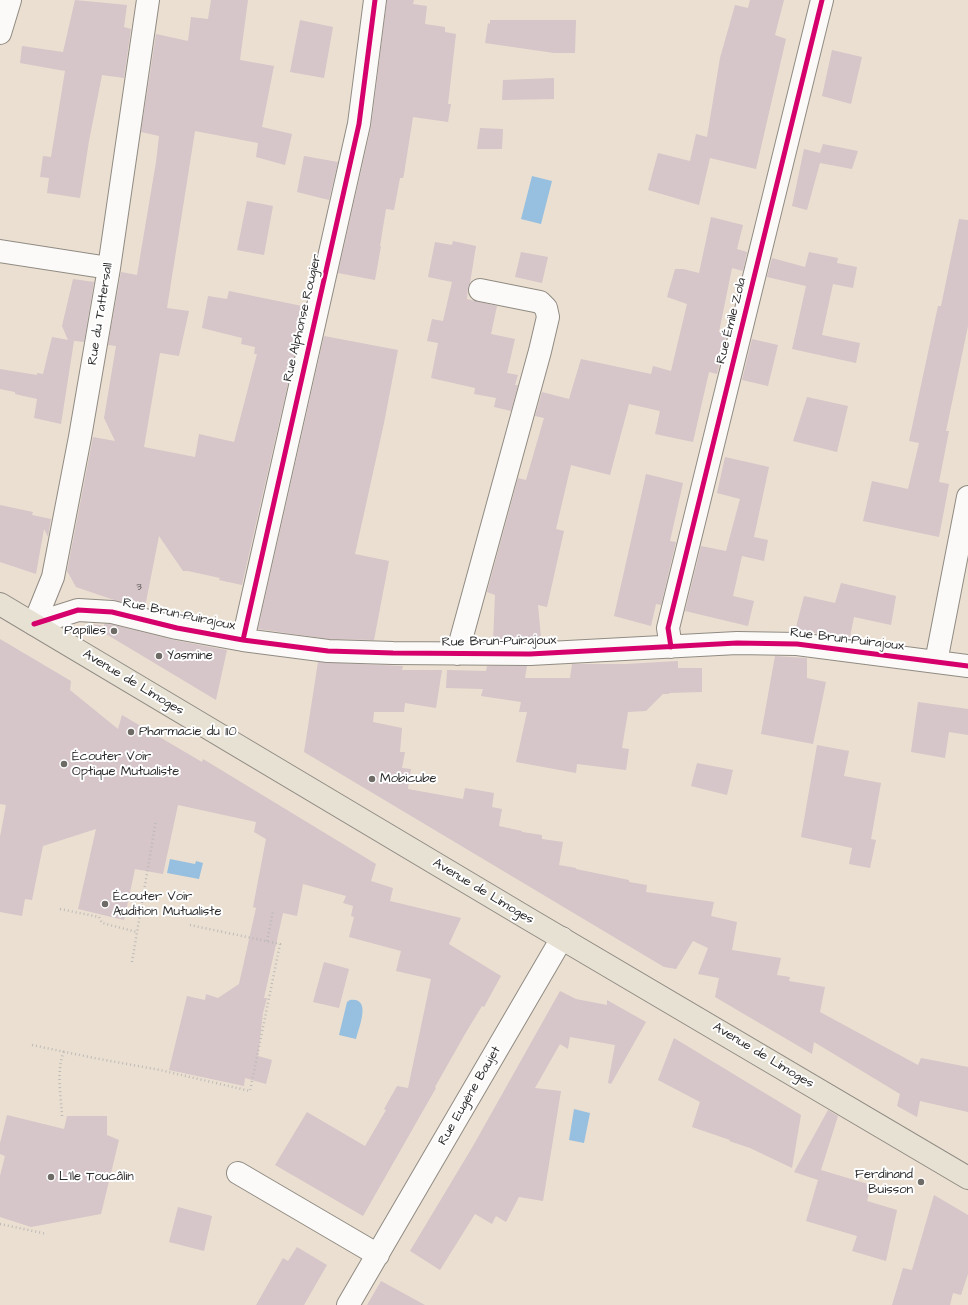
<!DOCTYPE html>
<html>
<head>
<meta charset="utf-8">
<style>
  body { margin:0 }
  canvas { display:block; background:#eadfd0 }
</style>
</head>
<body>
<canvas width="968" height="1305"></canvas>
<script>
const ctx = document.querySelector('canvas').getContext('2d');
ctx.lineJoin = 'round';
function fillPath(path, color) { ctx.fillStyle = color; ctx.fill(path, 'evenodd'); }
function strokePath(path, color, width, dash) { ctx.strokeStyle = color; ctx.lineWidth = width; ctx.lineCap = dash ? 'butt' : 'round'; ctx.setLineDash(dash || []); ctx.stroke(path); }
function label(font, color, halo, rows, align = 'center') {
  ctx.font = font + ' "Architects Daughter",sans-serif'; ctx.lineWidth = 4; ctx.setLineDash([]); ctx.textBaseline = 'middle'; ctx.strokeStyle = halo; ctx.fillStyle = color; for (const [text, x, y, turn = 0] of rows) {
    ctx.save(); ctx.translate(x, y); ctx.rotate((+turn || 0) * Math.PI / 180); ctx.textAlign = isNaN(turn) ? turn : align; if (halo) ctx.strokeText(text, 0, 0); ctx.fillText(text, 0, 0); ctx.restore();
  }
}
const water = new Path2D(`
  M 532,176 L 552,181 L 541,224 L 521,219 Z
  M 170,859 L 195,864 L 196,861 L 203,863 L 199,879 L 167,873 Z
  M 350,1000 C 372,997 359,1027 356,1039 L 339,1035 L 347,1002 Z
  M 574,1109 L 590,1113 L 584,1143 L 569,1140 Z`);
const building = new Path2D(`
  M 75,0 L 127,5 L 124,27 L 131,29 L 124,78 L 102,75 L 89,141 L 80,198 L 47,193 L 49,178 L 40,177 L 43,156 L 51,157 L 65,71 L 20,63 L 22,46 L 63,52 Z
  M 211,0 L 248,0 L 240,60 L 274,66 L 262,127 L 292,134 L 285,165 L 256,157 L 258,143 L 195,131 L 167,308 L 189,311 L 179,356 L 160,353 L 144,447 L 195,457 L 199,434 L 234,442 L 257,354 L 254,354 L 255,347 L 241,344 L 242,338 L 202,328 L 208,296 L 227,299 L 229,291 L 302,306 L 297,330 L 300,331 L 242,585 L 219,580 L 220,578 L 188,571 L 183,571 L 159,536 L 145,607 L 114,600 L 76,587 L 67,571 L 93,437 L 115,441 L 104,418 L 116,346 L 108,345 L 121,272 L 137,275 L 156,162 L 159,136 L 141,132 L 156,34 L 188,41 L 191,17 L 208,19 Z
  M 387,0 L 414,0 L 413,4 L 427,6 L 425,24 L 445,27 L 445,32 L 456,34 L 448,104 L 451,104 L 448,122 L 413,117 L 404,174 L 403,178 L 400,178 L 394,210 L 386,209 L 380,246 L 381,246 L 375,280 L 338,273 L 371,127 Z
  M 750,0 L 784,0 L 775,35 L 786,39 L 756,169 L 710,158 L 699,205 L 648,190 L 658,153 L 690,161 L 696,134 L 707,137 L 720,58 L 735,5 L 748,8 Z
  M 300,20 L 333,27 L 324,78 L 290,72 Z
  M 490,20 L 576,20 L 575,53 L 554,53 L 485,43 L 488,23 L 490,24 Z
  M 832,50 L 862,57 L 851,104 L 822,96 Z
  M 554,78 L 554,99 L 502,100 L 503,80 Z
  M 480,128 L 503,129 L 502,149 L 477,149 Z
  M 823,144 L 858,151 L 852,169 L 820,163 L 807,210 L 792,206 L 804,149 L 820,153 Z
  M 304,156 L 338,162 L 329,200 L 297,192 Z
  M 247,201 L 273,206 L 264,255 L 237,250 Z
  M 711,217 L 743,225 L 737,249 L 747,252 L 743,271 L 732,268 L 719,332 L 727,334 L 717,374 L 709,372 L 693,442 L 655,434 L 660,411 L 629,404 L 610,475 L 571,465 L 556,529 L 564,531 L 547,607 L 538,605 L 541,638 L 531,638 L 531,641 L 493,641 L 495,595 L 487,592 L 518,478 L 526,480 L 544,418 L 535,416 L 542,392 L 569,399 L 581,359 L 651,374 L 653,366 L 671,371 L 687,304 L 667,297 L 675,269 L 683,269 L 699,273 Z
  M 959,219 L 968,220 L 968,326 L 946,431 L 949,431 L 939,482 L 949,484 L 939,537 L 863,521 L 872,481 L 908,489 L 919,443 L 909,441 L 938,306 L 941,306 Z
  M 453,241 L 476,246 L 470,283 L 468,288 L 467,299 L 497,306 L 491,334 L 515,339 L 507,373 L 518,375 L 515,385 L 518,385 L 511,411 L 494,407 L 496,398 L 474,394 L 475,388 L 431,378 L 438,343 L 427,341 L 432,319 L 443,321 L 452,282 L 428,277 L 435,242 L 452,245 Z
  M 521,252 L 548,257 L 542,283 L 515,277 Z
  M 809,252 L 838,258 L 837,263 L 857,267 L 853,288 L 833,284 L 822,335 L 860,343 L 856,363 L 792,349 L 806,286 L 767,277 L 772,258 L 805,267 Z
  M 73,279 L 94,282 L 84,342 L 68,340 L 62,326 Z
  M 324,336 L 398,350 L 384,423 L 355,554 L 389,561 L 374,640 L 329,639 L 258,629 Z
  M 52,337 L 74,341 L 61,424 L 34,418 L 37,399 L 15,394 L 15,392 L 0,389 L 0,369 L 37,375 L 37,373 L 43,374 Z
  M 752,339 L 778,345 L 768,386 L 742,380 Z
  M 807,397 L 848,406 L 837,452 L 793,441 Z
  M 725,457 L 769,467 L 754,537 L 768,540 L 764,561 L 742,556 L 733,596 L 754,601 L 748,626 L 685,611 L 701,546 L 726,551 L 740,499 L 717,493 Z
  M 646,474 L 683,483 L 670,541 L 676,542 L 661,605 L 656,604 L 651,626 L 614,616 Z
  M 0,505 L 33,512 L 32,515 L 51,519 L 48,537 L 44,529 L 36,574 L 0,562 Z
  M 841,583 L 896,596 L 891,625 L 854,617 L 850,637 L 795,631 L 804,596 L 835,603 Z
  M 93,624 L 104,626 L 104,624 L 110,624 L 174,640 L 227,650 L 216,700 L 101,631 Z
  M 0,639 L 71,681 L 70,690 L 118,729 L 122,715 L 202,762 L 203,759 L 376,864 L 371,881 L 393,888 L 390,901 L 461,918 L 449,944 L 501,976 L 484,1007 L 482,1006 L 465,1034 L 435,1087 L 436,1088 L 363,1216 L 275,1165 L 307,1112 L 365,1146 L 386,1110 L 384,1109 L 397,1086 L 408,1088 L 431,979 L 396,971 L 401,951 L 349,937 L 354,917 L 351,916 L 353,906 L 343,903 L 346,896 L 303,884 L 297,916 L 283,913 L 264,998 L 267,998 L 263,1013 L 258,1056 L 272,1060 L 266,1084 L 245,1078 L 244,1086 L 169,1070 L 187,996 L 205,1000 L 206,994 L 218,998 L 239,984 L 256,908 L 253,907 L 266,839 L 254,832 L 256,822 L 178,805 L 163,874 L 135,869 L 124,920 L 78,909 L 96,829 L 43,846 L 32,900 L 25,899 L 22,916 L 0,912 L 0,837 L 6,805 L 0,804 Z
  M 775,656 L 807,658 L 807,678 L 826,682 L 813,744 L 761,734 Z
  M 678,661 L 678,668 L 702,668 L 702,692 L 669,693 L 669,694 L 663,694 L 646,711 L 628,712 L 622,748 L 629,749 L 626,770 L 577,764 L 576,773 L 516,762 L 527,712 L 519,712 L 521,702 L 481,696 L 483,689 L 446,688 L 447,670 L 486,671 L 487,666 L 527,666 L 525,678 L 570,678 L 572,664 L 625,664 Z
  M 318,662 L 403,666 L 402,670 L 442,670 L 436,708 L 405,703 L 404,712 L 374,712 L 373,722 L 402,728 L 400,752 L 405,752 L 402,768 L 411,769 L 408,789 L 463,799 L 465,788 L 494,793 L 492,807 L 502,809 L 499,826 L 522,831 L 522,832 L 542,835 L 542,839 L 563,842 L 559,865 L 576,868 L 576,869 L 629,880 L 629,882 L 647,885 L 646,892 L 714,902 L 711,916 L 737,922 L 732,950 L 781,958 L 777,975 L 790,977 L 789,981 L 825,987 L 820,1012 L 918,1065 L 921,1058 L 968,1067 L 968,1112 L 920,1101 L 917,1117 L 897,1106 L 900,1094 L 814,1042 L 812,1054 L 715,997 L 719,978 L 698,974 L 708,948 L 693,941 L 676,969 L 664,967 L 304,752 Z
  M 918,702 L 968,709 L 968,735 L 949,732 L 945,758 L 911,752 Z
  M 817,745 L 849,751 L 844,776 L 881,783 L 871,839 L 876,840 L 870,868 L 849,864 L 852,848 L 801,837 Z
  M 697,763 L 733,770 L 727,795 L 691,786 Z
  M 324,962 L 349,969 L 339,1008 L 313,1002 Z
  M 560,991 L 576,999 L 607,1005 L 607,1000 L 646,1022 L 611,1084 L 608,1083 L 615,1045 L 570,1037 L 568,1049 L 560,1044 L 535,1088 L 561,1091 L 543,1201 L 519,1197 L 506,1222 L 496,1216 L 492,1224 L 475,1214 L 440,1270 L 410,1251 L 473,1146 Z
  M 674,1038 L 801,1115 L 792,1168 L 750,1148 L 729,1141 L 730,1140 L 692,1127 L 700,1102 L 658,1080 Z
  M 828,1110 L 838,1116 L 821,1170 L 871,1185 L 867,1201 L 897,1210 L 886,1261 L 852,1251 L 857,1236 L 806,1221 L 818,1180 L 794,1172 Z
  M 7,1115 L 64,1129 L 67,1116 L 107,1116 L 107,1135 L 119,1140 L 101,1214 L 31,1227 L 0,1217 L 0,1176 L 5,1156 L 0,1154 L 0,1143 Z
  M 934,1195 L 968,1215 L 968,1274 L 961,1295 L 953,1293 L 950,1305 L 892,1305 L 903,1268 L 912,1270 Z
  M 178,1207 L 212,1216 L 204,1251 L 169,1242 Z
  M 297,1247 L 327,1265 L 304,1305 L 256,1305 L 283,1258 L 288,1261 Z
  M 381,1281 L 425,1305 L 367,1305 Z`);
const path = new Path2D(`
  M 60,909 L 99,917 L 102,923 L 137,932
  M 267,941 L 273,911
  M 132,962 L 156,820
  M 32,1045 L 94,1058 L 160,1070 L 250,1091 L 280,944 L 190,925
  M 62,1116 C 61,1095 56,1071 64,1051
  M 0,1224 L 47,1234`);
const minor = new Path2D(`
  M 0,33 L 10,0
  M 0,251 L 109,268
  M 34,624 L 78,610 L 112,612 L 177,628 L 243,640 L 328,651 L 393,653 L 530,654 L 737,643 L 797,644 L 968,666
  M 34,624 L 53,577 L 80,437 L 109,268 L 148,0
  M 243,640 L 359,124 L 375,0
  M 671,647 L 668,628 L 822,0
  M 457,654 L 540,351 L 548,317 L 546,308 L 540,302 L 480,290
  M 936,662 L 968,497
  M 238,1173 L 378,1255
  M 348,1305 L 562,938`);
const major = new Path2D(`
  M 0,604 L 527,918 L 968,1178`);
const cycleway = new Path2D(`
  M 34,624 L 78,610 L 112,612 L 177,628 L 243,640 L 328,651 L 393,653 L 530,654 L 737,643 L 797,644 L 968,666
  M 243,640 L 359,124 L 375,0
  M 671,647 L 668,628 L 822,0`);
const markers = [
  [114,631,4,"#6e6a65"],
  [159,656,4,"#6e6a65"],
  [131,732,4,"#6e6a65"],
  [64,764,4,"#6e6a65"],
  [372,779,4,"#6e6a65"],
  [105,904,4,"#6e6a65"],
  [51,1177,4,"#6e6a65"],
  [921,1182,4,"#6e6a65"]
];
const numberNames = [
  ["3",139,588]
];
const streetNames = [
  ["Rue du Tattersall",101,314,-81],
  ["Rue Alphonse Rougier",303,318,-77],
  ["Rue Émile Zola",732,321,-76],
  ["Rue Brun-Puirajoux",179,615,12],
  ["Rue Brun-Puirajoux",847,640,7],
  ["Rue Brun-Puirajoux",499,642,-1],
  ["Avenue de Limoges",133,683,31],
  ["Avenue de Limoges",483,892,31],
  ["Avenue de Limoges",763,1056,31],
  ["Rue Eugène Baujet",470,1096,-60]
];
const poiNames = [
  ["Papilles",106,631,"right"],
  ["Yasmine",167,656],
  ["Pharmacie du 110",139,732],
  ["Écouter Voir",72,757],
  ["Optique Mutualiste",72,772],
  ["Mobicube",380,779],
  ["Écouter Voir",113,897],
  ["Audition Mutualiste",113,912],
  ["Ferdinand",913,1175,"right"],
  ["Buisson",913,1190,"right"],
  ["L’Ile Toucâlin",59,1177]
];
fillPath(water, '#97c0e0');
fillPath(building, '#d6c5c9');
strokePath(minor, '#908b83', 24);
strokePath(major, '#908b83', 24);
strokePath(path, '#bdbbb8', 2.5, [1, 3]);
strokePath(minor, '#fcfaf8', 22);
strokePath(major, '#e7e1d3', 22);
strokePath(cycleway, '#d6006c', 5);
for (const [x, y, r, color] of markers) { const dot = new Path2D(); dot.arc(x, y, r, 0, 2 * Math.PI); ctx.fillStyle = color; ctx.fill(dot); strokePath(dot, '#fff', 1.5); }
label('11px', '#565252', null, numberNames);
label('13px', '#2b2b2b', '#fff', streetNames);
label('13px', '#2b2b2b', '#fff', poiNames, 'left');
</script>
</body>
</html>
